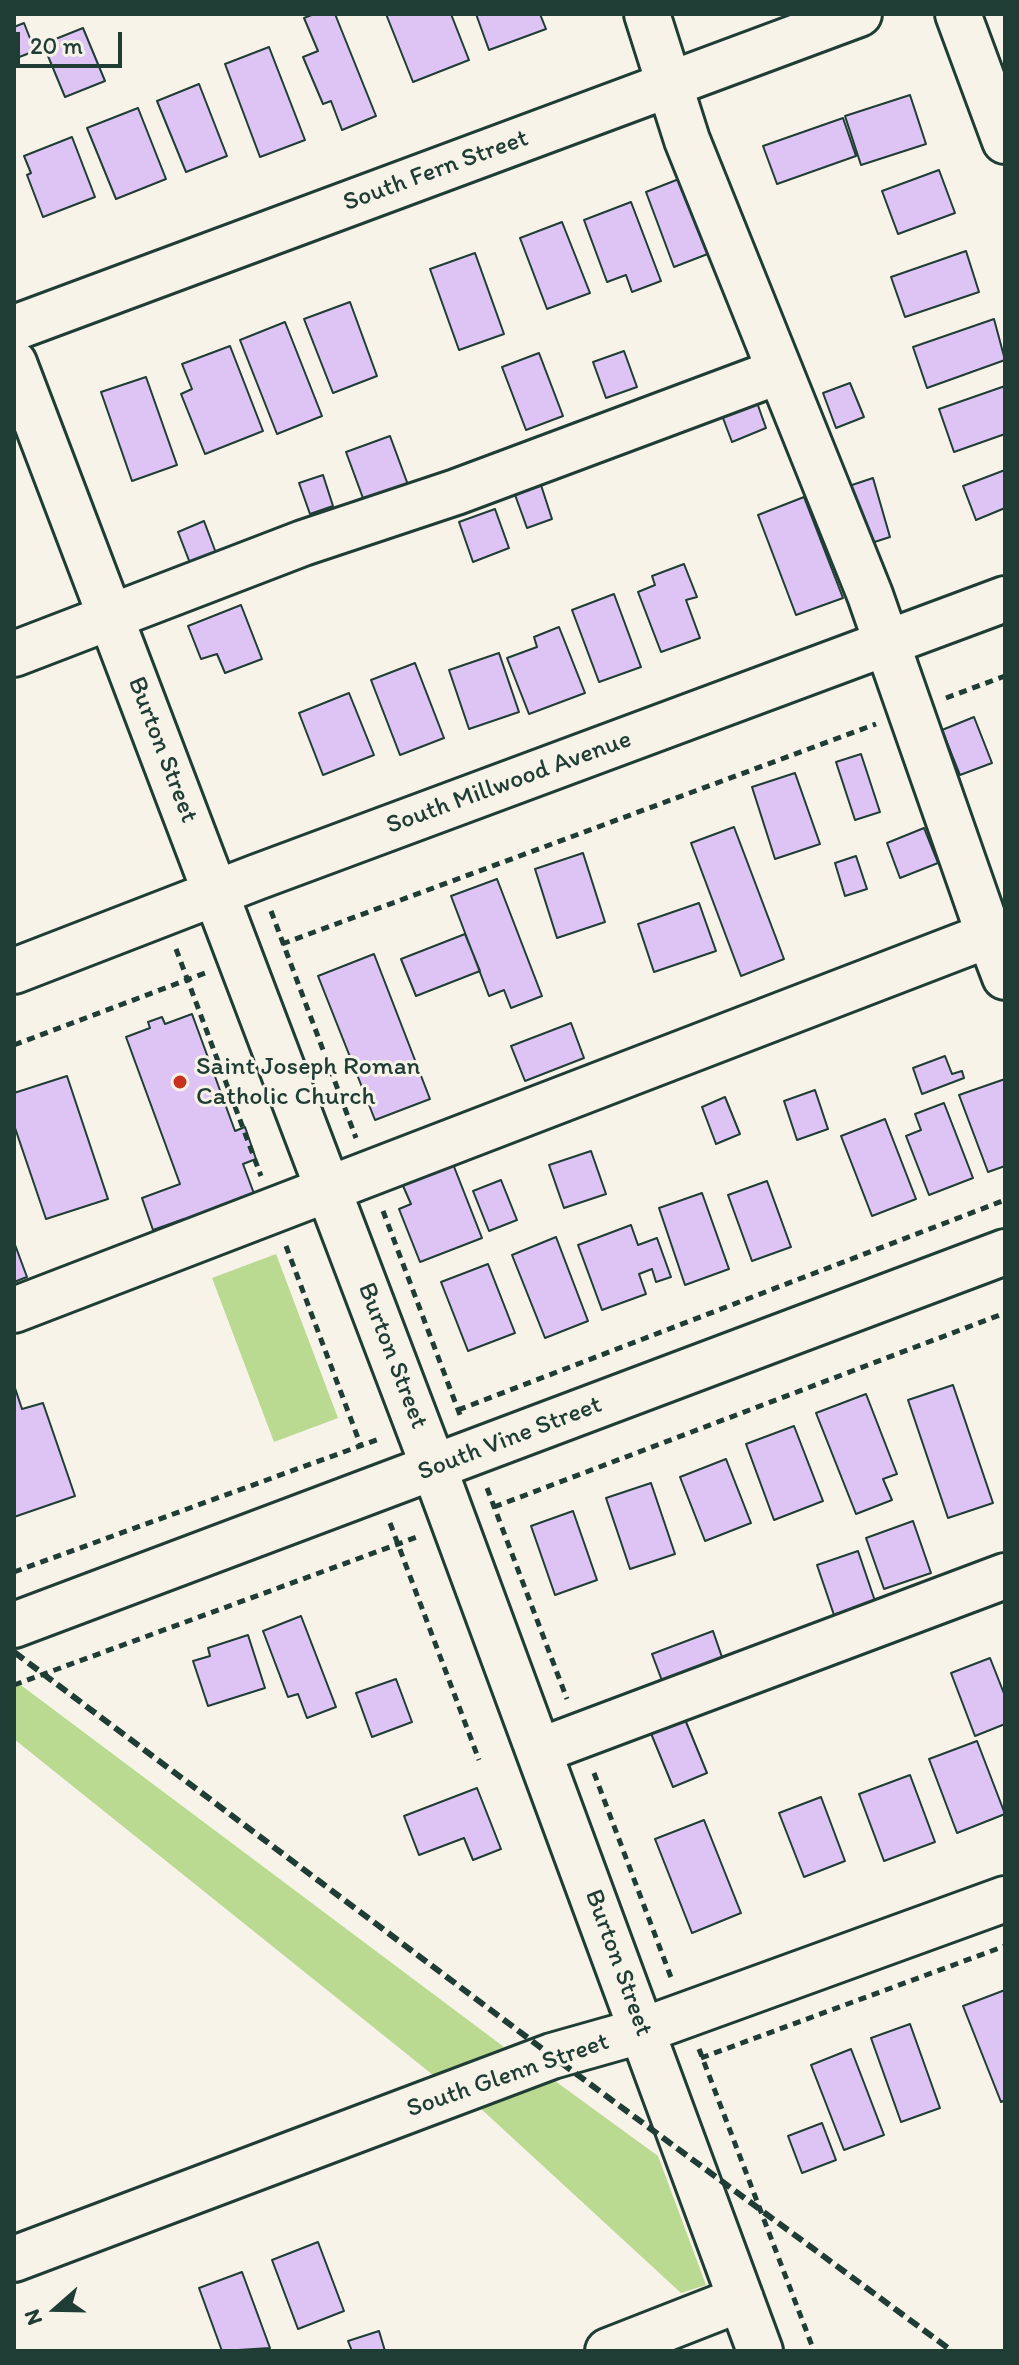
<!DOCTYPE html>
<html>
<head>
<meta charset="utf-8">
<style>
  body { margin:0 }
  #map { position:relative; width:1019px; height:2365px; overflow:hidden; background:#f7f3e8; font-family:Itim,sans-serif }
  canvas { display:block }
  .frame { position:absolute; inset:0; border:16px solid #1f3d34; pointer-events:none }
  .north { position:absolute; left:16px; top:2269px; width:80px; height:80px; -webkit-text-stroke:6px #f7f3e8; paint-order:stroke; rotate:250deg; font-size:22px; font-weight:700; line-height:32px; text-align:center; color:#1f3d34 }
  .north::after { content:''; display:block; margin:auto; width:28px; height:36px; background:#1f3d34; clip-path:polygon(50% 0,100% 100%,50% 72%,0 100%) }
  .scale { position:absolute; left:16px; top:32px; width:106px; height:36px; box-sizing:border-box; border:4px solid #1f3d34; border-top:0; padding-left:10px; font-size:24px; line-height:28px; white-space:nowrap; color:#1f3d34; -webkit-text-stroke:6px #f7f3e8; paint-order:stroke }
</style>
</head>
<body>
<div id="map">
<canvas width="1019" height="2365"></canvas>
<div class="frame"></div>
<div class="north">N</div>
<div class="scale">20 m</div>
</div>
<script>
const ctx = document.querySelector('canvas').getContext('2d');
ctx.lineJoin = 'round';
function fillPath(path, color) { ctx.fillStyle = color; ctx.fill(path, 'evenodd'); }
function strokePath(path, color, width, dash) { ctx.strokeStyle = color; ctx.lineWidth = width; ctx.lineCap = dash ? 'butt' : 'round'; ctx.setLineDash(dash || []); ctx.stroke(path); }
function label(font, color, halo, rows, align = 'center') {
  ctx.font = font + ' Itim,sans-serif'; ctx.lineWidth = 6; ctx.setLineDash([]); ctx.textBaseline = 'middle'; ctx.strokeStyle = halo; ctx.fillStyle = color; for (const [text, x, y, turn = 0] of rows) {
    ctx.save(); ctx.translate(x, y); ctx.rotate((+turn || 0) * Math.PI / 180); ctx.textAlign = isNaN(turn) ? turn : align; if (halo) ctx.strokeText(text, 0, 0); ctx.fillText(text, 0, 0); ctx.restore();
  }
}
const green = new Path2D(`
  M 276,1254 L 338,1418 L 274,1442 L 212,1278 Z
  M 14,1680 L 504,2047 L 433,2075 L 14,1739 Z
  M 555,2081 L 658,2156 L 706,2285 L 681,2293 L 479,2107 Z`);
const building = new Path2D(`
  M 314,14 L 335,14 L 376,116 L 342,130 L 331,101 L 323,104 L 303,57 L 318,51 L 304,18 Z
  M 386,14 L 451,14 L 469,60 L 413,82 Z
  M 476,14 L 540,14 L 546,29 L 489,50 Z
  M 24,23 L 35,51 L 14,59 L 14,27 Z
  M 83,28 L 105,81 L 65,97 L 43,44 Z
  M 269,47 L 305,140 L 260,157 L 225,64 Z
  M 199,84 L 227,156 L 186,172 L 157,101 Z
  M 910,95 L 926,144 L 861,165 L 845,116 Z
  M 138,108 L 166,179 L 116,199 L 87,128 Z
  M 843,118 L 856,156 L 777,184 L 763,146 Z
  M 72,137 L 95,197 L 43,217 L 27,175 L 31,173 L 24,156 Z
  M 939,170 L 955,213 L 898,234 L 882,191 Z
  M 689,175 L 718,250 L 674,267 L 646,192 Z
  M 631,202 L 661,281 L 632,292 L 626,275 L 607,282 L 584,220 Z
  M 562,222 L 590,293 L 547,309 L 520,238 Z
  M 966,251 L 979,292 L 905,317 L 891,277 Z
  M 475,253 L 504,334 L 459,350 L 430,269 Z
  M 350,302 L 377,376 L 333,393 L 304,319 Z
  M 994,319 L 1005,360 L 927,388 L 913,347 Z
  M 285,322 L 322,416 L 277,434 L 240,340 Z
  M 230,346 L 263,431 L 205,454 L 181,394 L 192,389 L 182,364 Z
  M 624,351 L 637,387 L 606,398 L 593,362 Z
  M 539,353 L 563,416 L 526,430 L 502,367 Z
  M 146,377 L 177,465 L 132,481 L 101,392 Z
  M 850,383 L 864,417 L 836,428 L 823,393 Z
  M 1005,386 L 1005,434 L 954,452 L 939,409 Z
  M 755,397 L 766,428 L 732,442 L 720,410 Z
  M 390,436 L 411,493 L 367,509 L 346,452 Z
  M 1005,470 L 1005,508 L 976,520 L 963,486 Z
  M 323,475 L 333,506 L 310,514 L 299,483 Z
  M 873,478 L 890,537 L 862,546 L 843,488 Z
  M 540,482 L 552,519 L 527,528 L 514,492 Z
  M 804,497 L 843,598 L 796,615 L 758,515 Z
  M 495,509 L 509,548 L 473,562 L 459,522 Z
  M 204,521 L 216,553 L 190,563 L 178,532 Z
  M 684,564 L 697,597 L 686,600 L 700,638 L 661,652 L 638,592 L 655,585 L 652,576 Z
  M 614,594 L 641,667 L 599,682 L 572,610 Z
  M 241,605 L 262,659 L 225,673 L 217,654 L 201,659 L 188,626 Z
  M 559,627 L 585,693 L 529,714 L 507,658 L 537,647 L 534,637 Z
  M 499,653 L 519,712 L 469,729 L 449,670 Z
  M 415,663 L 444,738 L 400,755 L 371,680 Z
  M 349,693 L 374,755 L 323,775 L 299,713 Z
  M 974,717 L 992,763 L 960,775 L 942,730 Z
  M 861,754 L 880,812 L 855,820 L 836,762 Z
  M 795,773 L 820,844 L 775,859 L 752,787 Z
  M 734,827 L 784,959 L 741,976 L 691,843 Z
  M 924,828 L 938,863 L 900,878 L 887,843 Z
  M 583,853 L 605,922 L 557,938 L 535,869 Z
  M 856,856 L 867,889 L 845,896 L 835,863 Z
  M 497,879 L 542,996 L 511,1008 L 504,990 L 489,996 L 451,896 Z
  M 699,903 L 716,951 L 654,972 L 638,924 Z
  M 465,934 L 480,971 L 416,996 L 401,959 Z
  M 374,954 L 430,1099 L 375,1120 L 318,976 Z
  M 192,1014 L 235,1131 L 245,1127 L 256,1159 L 243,1164 L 256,1199 L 186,1224 L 184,1219 L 153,1230 L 142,1198 L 180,1184 L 126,1037 L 150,1028 L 148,1022 L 162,1017 L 165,1024 Z
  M 571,1023 L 584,1058 L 525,1081 L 511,1046 Z
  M 945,1056 L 952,1074 L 962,1071 L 964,1078 L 922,1094 L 913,1068 Z
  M 67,1076 L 108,1199 L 46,1219 L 14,1125 L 14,1093 Z
  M 1005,1079 L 1005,1166 L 988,1172 L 959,1095 Z
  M 815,1090 L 828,1129 L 797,1140 L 784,1101 Z
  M 725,1097 L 740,1134 L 716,1144 L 702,1107 Z
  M 944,1103 L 973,1178 L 929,1195 L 906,1136 L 921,1130 L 915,1114 Z
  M 885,1119 L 916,1199 L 872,1216 L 841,1136 Z
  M 591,1151 L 606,1194 L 564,1208 L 549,1165 Z
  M 451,1159 L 482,1238 L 420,1262 L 399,1209 L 411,1204 L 400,1179 Z
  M 501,1180 L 517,1220 L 489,1231 L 473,1191 Z
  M 767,1181 L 791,1247 L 752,1261 L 728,1195 Z
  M 702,1193 L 729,1269 L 685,1285 L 659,1208 Z
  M 631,1225 L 638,1245 L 657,1238 L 671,1277 L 656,1282 L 652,1269 L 639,1274 L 646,1294 L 602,1310 L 578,1245 Z
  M 556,1237 L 588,1321 L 545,1338 L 512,1255 Z
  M 14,1242 L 27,1277 L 14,1282 Z
  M 488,1264 L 515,1333 L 468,1351 L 441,1282 Z
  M 14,1385 L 22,1409 L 43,1403 L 75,1496 L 14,1517 Z
  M 953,1385 L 993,1503 L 948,1518 L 908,1400 Z
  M 866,1394 L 897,1474 L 883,1479 L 892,1500 L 856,1514 L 816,1413 Z
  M 794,1426 L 823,1501 L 774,1520 L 746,1444 Z
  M 726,1459 L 751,1523 L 705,1541 L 680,1477 Z
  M 651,1483 L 675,1554 L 630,1569 L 606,1498 Z
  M 573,1511 L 597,1580 L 555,1595 L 531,1526 Z
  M 913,1521 L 931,1573 L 884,1589 L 866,1538 Z
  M 858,1551 L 875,1601 L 834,1615 L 817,1565 Z
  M 301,1616 L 336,1707 L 307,1718 L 298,1694 L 288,1697 L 263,1631 Z
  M 713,1631 L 724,1663 L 664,1686 L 652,1654 Z
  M 248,1635 L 265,1688 L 208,1706 L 193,1661 L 210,1656 L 208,1648 Z
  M 990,1658 L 1005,1696 L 1005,1724 L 975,1736 L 951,1673 Z
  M 396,1679 L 412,1722 L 372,1737 L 356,1693 Z
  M 684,1717 L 707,1773 L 673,1787 L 650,1731 Z
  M 977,1741 L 1005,1814 L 957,1833 L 929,1759 Z
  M 910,1775 L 935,1842 L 884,1861 L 859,1794 Z
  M 477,1788 L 501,1849 L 473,1860 L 464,1838 L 419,1855 L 404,1816 Z
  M 821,1797 L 845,1861 L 804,1877 L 779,1813 Z
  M 704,1820 L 741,1913 L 692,1933 L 655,1839 Z
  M 1005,1990 L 1005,2100 L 1001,2102 L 963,2006 Z
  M 910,2024 L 940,2108 L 901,2122 L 871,2038 Z
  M 851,2049 L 884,2135 L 844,2150 L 811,2065 Z
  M 822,2123 L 836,2160 L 802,2173 L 788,2136 Z
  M 318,2242 L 344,2311 L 298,2329 L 272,2260 Z
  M 242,2272 L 270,2348 L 222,2351 L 199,2288 Z
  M 379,2331 L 385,2351 L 352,2351 L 348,2341 Z`);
const path = new Path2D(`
  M 946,698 L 1005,676
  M 271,911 L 356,1138
  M 282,944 L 876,724
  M 176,949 L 261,1176
  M 14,1045 L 205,973
  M 383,1211 L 460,1415
  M 286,1246 L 361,1446
  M 458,1410 L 1005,1200
  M 487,1488 L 567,1699
  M 494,1507 L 1005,1313
  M 390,1523 L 479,1760
  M 14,1572 L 382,1438
  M 14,1685 L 417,1537
  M 594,1773 L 672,1980
  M 699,2049 L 814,2351
  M 701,2058 L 1005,1946`);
const minor = new Path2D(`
  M 647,14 L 687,140 L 870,595 L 989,935
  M 958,14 L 1005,141
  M 14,328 L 859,14
  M 14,363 L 434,1468 L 760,2351
  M 14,654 L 303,543 L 456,492 L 780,371
  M 14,971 L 257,877 L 1005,599
  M 14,1310 L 989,935 L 1005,977
  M 14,1625 L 1005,1252
  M 539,1751 L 1005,1576
  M 14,2259 L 552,2056 L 644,2030 L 1005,1899
  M 608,2351 L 741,2299`);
const rail = new Path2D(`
  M 14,1652 L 552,2056 L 952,2351`);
const markers = [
  [180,1082,8,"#c8321e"]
];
const streetNames = [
  ["South Fern Street",436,171,-20],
  ["Burton Street",162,750,69],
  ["South Millwood Avenue",509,783,-20],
  ["Burton Street",392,1356,69],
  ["South Vine Street",510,1439,-21],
  ["Burton Street",618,1963,70],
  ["South Glenn Street",508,2076,-19]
];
const poiNames = [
  ["Saint Joseph Roman",196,1067],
  ["Catholic Church",196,1097]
];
fillPath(green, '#bad991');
fillPath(building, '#ddc4f4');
strokePath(building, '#1f3d34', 2);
strokePath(minor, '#1f3d34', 50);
strokePath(path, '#1f3d34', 5, [8, 6]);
strokePath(minor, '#f7f3e8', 44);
strokePath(rail, '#1f3d34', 6, [12, 6]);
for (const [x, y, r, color] of markers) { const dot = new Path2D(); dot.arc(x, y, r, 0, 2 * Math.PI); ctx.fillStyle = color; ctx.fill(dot); strokePath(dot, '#f7f3e8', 3); }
label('26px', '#1f3d34', '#f7f3e8', streetNames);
label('26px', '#1f3d34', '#f7f3e8', poiNames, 'left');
</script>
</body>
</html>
